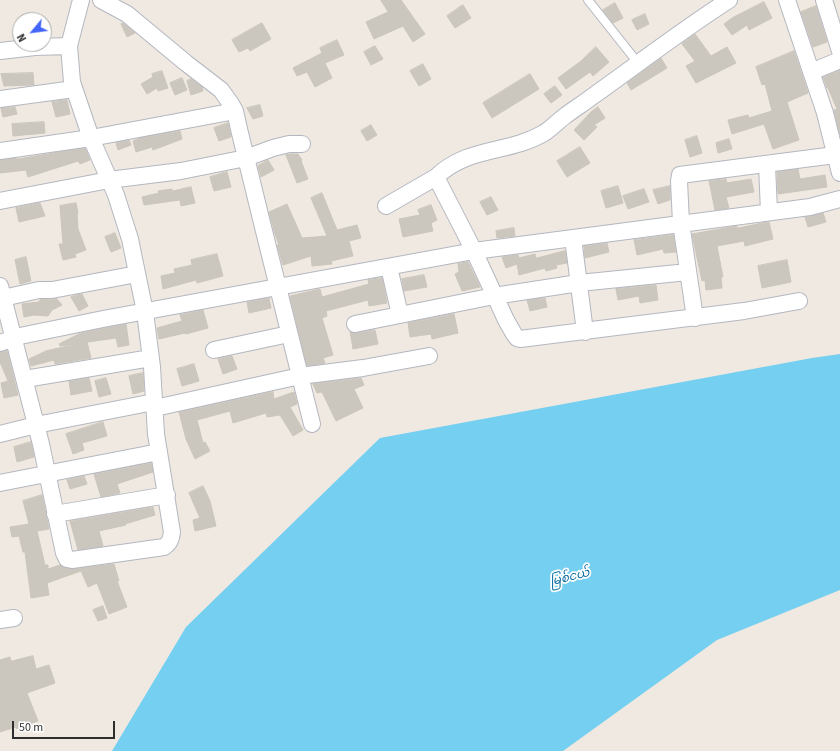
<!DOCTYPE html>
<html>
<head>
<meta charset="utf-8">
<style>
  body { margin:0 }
  #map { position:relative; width:840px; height:751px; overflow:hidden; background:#efe9e1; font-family:"Source Sans 3",sans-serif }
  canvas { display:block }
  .north { position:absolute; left:12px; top:12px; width:40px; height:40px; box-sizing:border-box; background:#fff; border:1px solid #ababab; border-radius:50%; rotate:241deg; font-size:11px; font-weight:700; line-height:16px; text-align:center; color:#2e2e2e }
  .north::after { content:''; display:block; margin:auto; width:14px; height:18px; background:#4264fb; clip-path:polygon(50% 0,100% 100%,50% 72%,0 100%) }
  .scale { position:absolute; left:12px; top:721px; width:103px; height:18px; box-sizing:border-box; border:2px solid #2e2e2e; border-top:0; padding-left:5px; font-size:12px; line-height:14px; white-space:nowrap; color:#2e2e2e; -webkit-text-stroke:3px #fff; paint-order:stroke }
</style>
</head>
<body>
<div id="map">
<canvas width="840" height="751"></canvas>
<div class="north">N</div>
<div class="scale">50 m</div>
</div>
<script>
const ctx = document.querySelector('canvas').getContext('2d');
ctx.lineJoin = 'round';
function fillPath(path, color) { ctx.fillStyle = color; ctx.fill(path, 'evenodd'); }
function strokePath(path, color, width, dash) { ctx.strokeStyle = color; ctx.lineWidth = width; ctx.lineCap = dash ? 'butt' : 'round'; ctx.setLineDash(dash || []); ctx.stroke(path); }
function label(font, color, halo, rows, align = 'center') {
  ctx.font = font + ' "Source Sans 3","Noto Sans Myanmar",sans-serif'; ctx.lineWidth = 3.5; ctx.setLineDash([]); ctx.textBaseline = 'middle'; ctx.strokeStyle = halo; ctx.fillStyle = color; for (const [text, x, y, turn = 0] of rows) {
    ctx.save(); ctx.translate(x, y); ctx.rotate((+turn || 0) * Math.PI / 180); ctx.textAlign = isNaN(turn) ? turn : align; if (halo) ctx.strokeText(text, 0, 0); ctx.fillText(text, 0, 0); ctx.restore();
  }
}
const water = new Path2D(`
  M 840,354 L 840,590 L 717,640 L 563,751 L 112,751 L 186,627 L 380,438 L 812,358 Z`);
const building = new Path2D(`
  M 381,0 L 401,0 L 425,34 L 413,42 L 403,26 L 374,39 L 366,22 L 388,12 Z
  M 764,2 L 772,18 L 749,30 L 747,25 L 732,35 L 724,24 L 732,18 Z
  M 615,3 L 623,18 L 613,23 L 603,10 Z
  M 463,5 L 471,18 L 455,28 L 447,16 Z
  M 816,6 L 827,42 L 813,47 L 801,12 Z
  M 645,14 L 649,24 L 637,30 L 632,20 Z
  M 123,23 L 135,33 L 127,37 L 121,24 Z
  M 262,23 L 271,39 L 250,51 L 248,48 L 239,52 L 232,40 Z
  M 695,34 L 711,56 L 727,47 L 736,63 L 696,83 L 686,66 L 695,61 L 682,44 Z
  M 337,40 L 344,55 L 325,63 L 332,78 L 315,87 L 307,72 L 297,76 L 293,68 L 322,53 L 320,48 Z
  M 375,46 L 383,59 L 371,65 L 364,52 Z
  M 596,47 L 609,62 L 593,76 L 590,72 L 566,89 L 558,78 L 581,61 Z
  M 794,51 L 808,93 L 787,102 L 799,140 L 773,149 L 764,124 L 732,134 L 728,120 L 748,115 L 749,118 L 772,111 L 765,84 L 762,85 L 756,67 Z
  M 661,58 L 667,68 L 631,90 L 627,83 Z
  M 423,64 L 431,79 L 419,86 L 410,71 Z
  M 840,70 L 840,134 L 834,110 L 837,109 L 828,88 L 827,88 L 823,77 Z
  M 162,71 L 168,88 L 158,91 L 157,88 L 147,94 L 141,84 L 153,77 L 152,74 Z
  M 33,73 L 34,85 L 32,85 L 4,86 L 1,74 Z
  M 530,74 L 539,89 L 492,118 L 483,103 Z
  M 182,78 L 187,90 L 175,95 L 170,83 Z
  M 191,79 L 202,87 L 203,91 L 191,95 L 187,81 Z
  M 555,86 L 562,95 L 551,103 L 544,94 Z
  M 67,100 L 70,114 L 56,117 L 52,102 Z
  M 260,105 L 263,116 L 253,119 L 247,108 Z
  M 15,107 L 17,114 L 3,117 L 1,108 Z
  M 598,107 L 605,118 L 594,125 L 597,127 L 584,140 L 574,130 L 591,112 Z
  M 44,122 L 45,133 L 13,136 L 12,124 Z
  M 228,123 L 231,137 L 219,141 L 214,128 Z
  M 371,125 L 377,135 L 367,141 L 361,131 Z
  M 180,131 L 182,139 L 153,150 L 152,147 L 136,152 L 133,141 L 140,138 Z
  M 697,136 L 702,153 L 690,157 L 685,140 Z
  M 729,139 L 732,149 L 718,153 L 716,143 Z
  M 129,140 L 131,145 L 118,150 L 116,143 Z
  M 580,147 L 590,163 L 567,177 L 557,161 Z
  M 85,148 L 90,160 L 80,164 L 78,161 L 28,177 L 26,170 L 0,173 L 0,160 L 16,158 L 17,159 Z
  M 290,154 L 298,154 L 302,160 L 301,161 L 308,179 L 297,183 L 286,155 Z
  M 268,160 L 274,170 L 261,177 L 258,166 Z
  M 798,169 L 800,179 L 825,175 L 827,187 L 778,194 L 777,172 Z
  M 227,172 L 231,187 L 214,191 L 210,177 Z
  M 726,179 L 727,183 L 751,179 L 754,192 L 726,197 L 729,208 L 715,210 L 709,181 Z
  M 618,186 L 623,203 L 606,208 L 601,191 Z
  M 670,186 L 670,200 L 658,204 L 653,190 Z
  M 191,187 L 195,203 L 181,206 L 180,200 L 144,205 L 142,197 L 159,193 L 158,191 L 172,189 L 172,191 Z
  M 644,189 L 649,202 L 628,209 L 623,196 Z
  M 322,193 L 337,230 L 357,225 L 361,238 L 349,241 L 353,256 L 331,261 L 332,264 L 312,266 L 311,256 L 283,265 L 277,245 L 279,245 L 275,234 L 269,212 L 287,204 L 302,238 L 327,236 L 311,198 Z
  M 491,197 L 498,210 L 487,215 L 480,202 Z
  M 40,203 L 45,216 L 19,222 L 16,208 Z
  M 76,203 L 78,213 L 77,213 L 78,229 L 86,250 L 75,254 L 76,257 L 63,260 L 59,244 L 63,244 L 60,206 Z
  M 431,205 L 437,220 L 431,223 L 433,231 L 403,237 L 399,219 L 420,215 L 418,210 Z
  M 823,213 L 826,222 L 808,227 L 805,217 Z
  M 769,222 L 773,239 L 745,246 L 744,241 L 717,246 L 723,277 L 721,277 L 722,288 L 706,290 L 705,280 L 702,281 L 692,234 L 737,226 L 737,228 Z
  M 514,228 L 515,236 L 497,238 L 496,231 Z
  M 115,233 L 121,248 L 111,252 L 105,237 Z
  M 673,235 L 676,252 L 664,253 L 663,249 L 637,255 L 634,240 Z
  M 607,243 L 609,252 L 585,258 L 584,246 Z
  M 565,251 L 567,263 L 556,265 L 557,268 L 546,271 L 545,268 L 519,275 L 517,264 L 506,268 L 502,257 L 518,255 L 519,258 L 535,254 L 536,258 Z
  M 217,254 L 223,276 L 197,283 L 196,280 L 163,289 L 161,276 L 175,273 L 174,269 L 192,265 L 191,260 Z
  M 26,257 L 31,281 L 20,284 L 15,260 Z
  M 787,260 L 791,282 L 762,288 L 758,266 Z
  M 468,262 L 480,287 L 462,291 L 455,274 L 459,272 L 458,264 Z
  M 424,275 L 427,287 L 404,291 L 402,279 Z
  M 382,278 L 387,303 L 369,306 L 368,300 L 326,311 L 327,316 L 322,318 L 333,355 L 323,358 L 325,363 L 307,366 L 290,296 L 320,289 L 322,297 L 369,284 L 368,280 Z
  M 656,285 L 658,300 L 640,303 L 639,296 L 618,300 L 616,289 Z
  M 82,294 L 88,306 L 79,311 L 71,297 Z
  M 269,298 L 271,308 L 249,313 L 247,302 Z
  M 545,298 L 547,307 L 530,311 L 527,300 Z
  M 57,299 L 62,305 L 52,310 L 48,316 L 34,315 L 24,317 L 22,304 L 39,302 L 40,300 Z
  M 203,310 L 208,328 L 186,334 L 185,333 L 159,339 L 157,328 L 182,321 L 180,315 Z
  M 454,314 L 458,333 L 432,339 L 431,334 L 410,337 L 408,323 Z
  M 126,324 L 129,345 L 118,347 L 116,338 L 60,346 L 59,344 L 81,333 Z
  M 375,330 L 378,344 L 353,349 L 350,331 L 356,333 Z
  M 87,342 L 91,358 L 55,364 L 54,360 L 31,366 L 29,359 L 46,351 Z
  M 7,351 L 18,395 L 4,398 L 1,383 L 8,381 L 0,362 L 0,352 Z
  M 232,356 L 237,369 L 223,374 L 218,359 Z
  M 194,364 L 199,381 L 182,386 L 177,369 Z
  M 143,373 L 144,391 L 133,394 L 129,376 Z
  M 89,378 L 92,391 L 71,395 L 69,381 Z
  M 106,378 L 111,394 L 99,397 L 95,381 Z
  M 361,378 L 364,385 L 354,389 L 363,408 L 336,421 L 322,392 L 317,393 L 313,384 Z
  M 273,392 L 274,399 L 294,392 L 297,404 L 290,407 L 303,430 L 293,436 L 280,415 L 267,417 L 266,413 L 233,423 L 230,411 L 197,420 L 203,443 L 205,442 L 210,451 L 195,459 L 186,439 L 179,412 Z
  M 103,422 L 107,436 L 82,443 L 84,450 L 73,454 L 66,434 Z
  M 31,442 L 34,457 L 17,462 L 14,447 Z
  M 151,463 L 153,472 L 117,484 L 120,493 L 101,497 L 94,474 Z
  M 84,476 L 87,484 L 70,489 L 67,480 Z
  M 203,486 L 210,501 L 216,526 L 195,531 L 193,520 L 200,518 L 189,493 Z
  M 42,495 L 49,529 L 37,531 L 45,565 L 48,565 L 48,569 L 60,565 L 65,568 L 73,569 L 114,564 L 119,581 L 117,581 L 127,607 L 109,614 L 97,583 L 88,587 L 81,571 L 47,583 L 49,595 L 31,598 L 25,552 L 23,552 L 19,536 L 12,537 L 10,527 L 29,524 L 23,501 Z
  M 153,507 L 155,515 L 125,524 L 126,525 L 99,531 L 103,546 L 78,550 L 70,521 Z
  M 103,606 L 107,618 L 98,621 L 93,610 Z
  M 33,656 L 36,669 L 49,665 L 55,683 L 27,693 L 38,721 L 17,729 L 16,727 L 0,732 L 0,660 L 10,657 L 11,661 Z`);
const service = new Path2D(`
  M 588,0 L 638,63`);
const minor = new Path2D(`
  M 101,0 L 127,14 L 186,63 L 221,90 L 231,104 L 235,111 L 239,129 L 264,231 L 312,424
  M 787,0 L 825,113 L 840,173
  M 824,0 L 840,51
  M 0,51 L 35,47 L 69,46
  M 811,72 L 840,60
  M 0,99 L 74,89
  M 0,151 L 91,138 L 235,111
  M 767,165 L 769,212
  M 436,177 C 468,146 508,154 544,133 C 552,128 558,121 565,116 C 574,109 584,103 593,96 C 638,64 682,30 729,0
  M 0,201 L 109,180 L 181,171 L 246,158 L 273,148 L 289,144 L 302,144
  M 386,206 L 436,177 L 474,251 L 506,320 L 514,334 L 517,338 L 520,339 L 744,311 L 799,301
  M 573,238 L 585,332
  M 389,267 L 400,315
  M 0,286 L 41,444 L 64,553 L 67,559 L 72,560 L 164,547 C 170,543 171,539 172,532 L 156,434 L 152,367 L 145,312 L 130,239 L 116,195 L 91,138 L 72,82 L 69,46 L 81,0
  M 3,298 L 39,290 L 52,290 L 137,274
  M 695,318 L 681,223 L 679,181 L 680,175 L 835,155
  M 355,324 L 494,296 L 579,283 L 688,272
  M 0,343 L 20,336 L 103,319 L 474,251 L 810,207 L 840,199
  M 214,350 L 289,334
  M 25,379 L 151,358
  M 155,408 L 300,376 L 363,368 L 429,356
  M 0,434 L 36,425 L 154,402
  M 0,483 L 159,452
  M 55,514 L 167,495
  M 0,620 L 14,618`);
const waterNames = [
  ["မြစ်ငယ်",570,578,-14]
];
fillPath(water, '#75cff0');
fillPath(building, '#cbc7bf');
strokePath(building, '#cbc5ba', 1);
strokePath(service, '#b4b7c1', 10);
strokePath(minor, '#b4b7c1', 18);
strokePath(service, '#fff', 8);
strokePath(minor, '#fff', 16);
label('italic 12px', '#0d6fa3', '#fff', waterNames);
</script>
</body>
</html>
